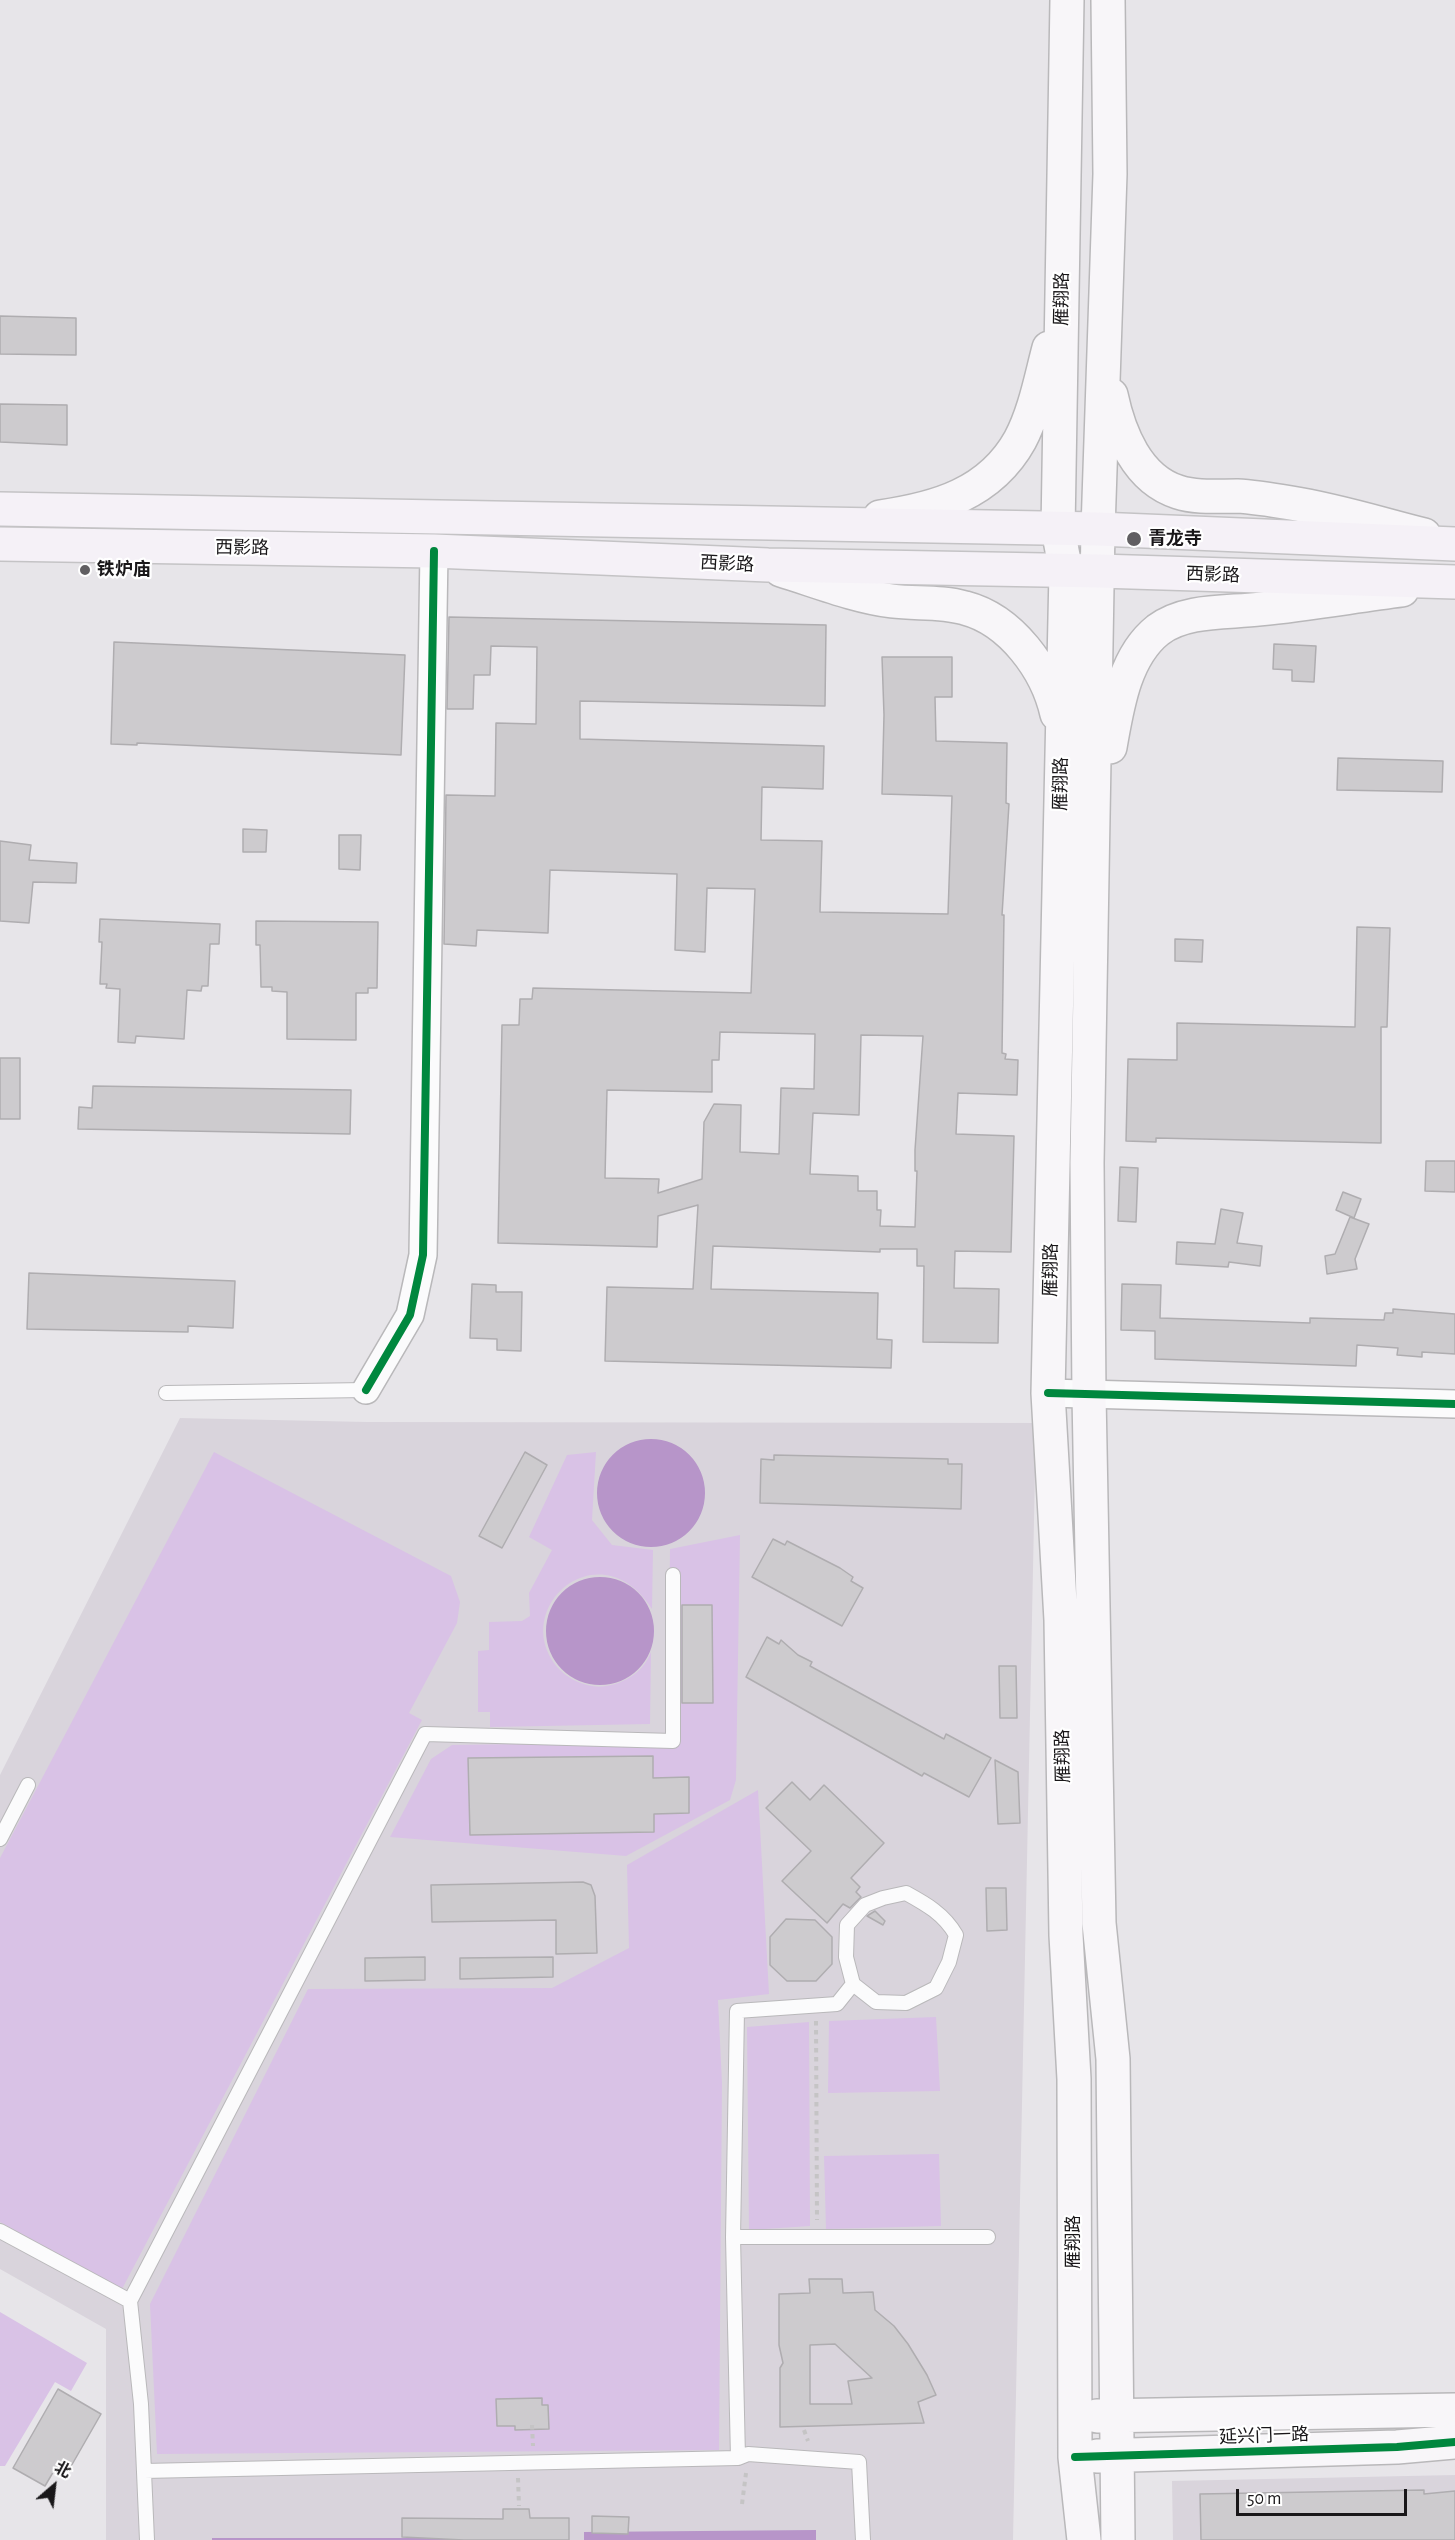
<!DOCTYPE html>
<html>
<head>
<meta charset="utf-8">
<style>
  body { margin:0 }
  #map { position:relative; width:1455px; height:2540px; overflow:hidden; background:#e7e5e9; font-family:"Alegreya Sans","Noto Sans SC",sans-serif }
  canvas { display:block }
  .north { position:absolute; left:24px; top:2456px; width:60px; height:60px; -webkit-text-stroke:4px #fff; paint-order:stroke; rotate:28deg; font-size:16px; font-weight:700; line-height:24px; text-align:center; color:#191719 }
  .north::after { content:''; display:block; margin:auto; width:21px; height:27px; background:#191719; clip-path:polygon(50% 0,100% 100%,50% 72%,0 100%) }
  .scale { position:absolute; left:1236px; top:2489px; width:171px; height:27px; box-sizing:border-box; border:3px solid #191719; border-top:0; padding-left:8px; font-size:18px; line-height:21px; white-space:nowrap; color:#191719; -webkit-text-stroke:4px #fff; paint-order:stroke }
</style>
</head>
<body>
<div id="map">
<canvas width="1455" height="2540"></canvas>
<div class="north">北</div>
<div class="scale">50 m</div>
</div>
<script>
const ctx = document.querySelector('canvas').getContext('2d');
ctx.lineJoin = 'round';
function fillPath(path, color) { ctx.fillStyle = color; ctx.fill(path, 'evenodd'); }
function strokePath(path, color, width, dash) { ctx.strokeStyle = color; ctx.lineWidth = width; ctx.lineCap = dash ? 'butt' : 'round'; ctx.setLineDash(dash || []); ctx.stroke(path); }
function label(font, color, halo, rows, align = 'center') {
  ctx.font = font + ' "Alegreya Sans","Noto Sans SC",sans-serif'; ctx.lineWidth = 4.5; ctx.setLineDash([]); ctx.textBaseline = 'middle'; ctx.strokeStyle = halo; ctx.fillStyle = color; for (const [text, x, y, turn = 0] of rows) {
    ctx.save(); ctx.translate(x, y); ctx.rotate((+turn || 0) * Math.PI / 180); ctx.textAlign = isNaN(turn) ? turn : align; if (halo) ctx.strokeText(text, 0, 0); ctx.fillText(text, 0, 0); ctx.restore();
  }
}
const built = new Path2D(`
  M 180,1418 L 367,1422 L 1036,1423 L 1013,2540 L 106,2540 L 106,2329 L 0,2269 L 0,1775 Z
  M 1455,2475 L 1455,2540 L 1173,2540 L 1172,2481 Z`);
const green = new Path2D(`
  M 214,1452 L 451,1576 L 460,1602 L 457,1623 L 409,1713 L 422,1720 L 122,2289 L 0,2222 L 0,1858 Z
  M 596,1452 L 592,1520 L 612,1545 L 653,1550 L 652,1609 C 599,1526 505,1611 560,1670 C 571,1681 590,1689 606,1686 C 626,1683 644,1671 651,1652 L 650,1724 L 490,1727 L 490,1712 L 478,1712 L 478,1651 L 489,1650 L 489,1622 L 522,1621 L 530,1616 L 529,1593 L 552,1550 L 529,1537 L 567,1455 Z
  M 740,1535 L 736,1780 L 730,1800 L 626,1856 L 390,1837 L 431,1759 L 452,1745 L 668,1742 L 670,1549 Z
  M 758,1790 L 769,1994 L 718,2000 L 722,2083 L 719,2450 L 157,2454 L 150,2304 L 308,1989 L 552,1988 L 629,1948 L 627,1865 Z
  M 936,2017 L 940,2091 L 828,2093 L 829,2021 Z
  M 809,2022 L 810,2226 L 749,2230 L 747,2027 Z
  M 939,2154 L 941,2226 L 826,2229 L 824,2156 Z
  M 0,2312 L 87,2363 L 71,2391 L 55,2382 L 5,2466 L 0,2466 Z`);
const water = new Path2D(`
  M597 1493a54 54 0 1 1 108 0a54 54 0 1 1-108 0Z
  M546 1631a54 54 0 1 1 108 0a54 54 0 1 1-108 0Z
  M 816,2530 L 816,2540 L 584,2540 L 584,2532 Z
  M 212,2538 L 452,2538 L 452,2540 L 212,2540 Z`);
const building = new Path2D(`
  M 0,316 L 76,318 L 76,355 L 0,354 Z
  M 0,404 L 67,405 L 67,445 L 0,442 Z
  M 449,617 L 826,625 L 825,706 L 580,701 L 580,739 L 824,746 L 823,789 L 762,787 L 761,840 L 822,841 L 820,912 L 948,914 L 952,796 L 882,794 L 884,715 L 882,657 L 952,657 L 952,697 L 935,697 L 936,741 L 1007,743 L 1006,803 L 1009,804 L 1002,915 L 1004,915 L 1002,1053 L 1006,1054 L 1005,1059 L 1018,1060 L 1017,1095 L 958,1093 L 956,1134 L 1014,1136 L 1011,1252 L 955,1251 L 954,1288 L 999,1289 L 998,1343 L 923,1342 L 924,1266 L 917,1266 L 917,1249 L 880,1249 L 880,1252 L 713,1246 L 711,1289 L 878,1293 L 877,1339 L 892,1340 L 891,1368 L 605,1361 L 607,1287 L 693,1289 L 698,1205 L 658,1216 L 657,1247 L 498,1243 L 502,1025 L 519,1025 L 520,999 L 532,999 L 533,988 L 751,993 L 755,889 L 707,888 L 705,952 L 675,950 L 677,874 L 550,870 L 548,933 L 477,930 L 476,946 L 444,944 L 446,795 L 495,796 L 496,723 L 536,724 L 537,647 L 491,646 L 490,675 L 474,675 L 473,709 L 447,709 ZM 720,1032 L 815,1034 L 814,1089 L 781,1088 L 779,1154 L 740,1152 L 741,1105 L 714,1104 L 704,1122 L 702,1179 L 658,1193 L 659,1179 L 605,1178 L 607,1090 L 712,1092 L 712,1060 L 719,1060 ZM 861,1035 L 923,1036 L 915,1150 L 915,1171 L 917,1171 L 915,1227 L 880,1226 L 881,1210 L 877,1210 L 877,1191 L 858,1191 L 858,1176 L 810,1174 L 813,1113 L 859,1115 Z
  M 114,642 L 405,655 L 401,755 L 137,743 L 137,745 L 111,744 Z
  M 1274,644 L 1316,646 L 1314,682 L 1292,681 L 1292,670 L 1273,669 Z
  M 1338,758 L 1443,761 L 1442,792 L 1337,790 Z
  M 243,829 L 267,830 L 266,852 L 243,852 Z
  M 339,835 L 361,835 L 360,870 L 339,869 Z
  M 0,841 L 31,845 L 29,860 L 77,863 L 76,883 L 33,882 L 29,923 L 0,921 Z
  M 100,919 L 220,924 L 219,944 L 210,944 L 208,986 L 202,986 L 201,991 L 187,990 L 184,1039 L 136,1036 L 135,1043 L 118,1042 L 120,989 L 106,988 L 107,984 L 100,984 L 102,942 L 99,942 Z
  M 256,921 L 378,922 L 377,988 L 368,988 L 368,993 L 356,993 L 356,1040 L 287,1039 L 287,992 L 272,991 L 272,987 L 261,987 L 260,945 L 256,945 Z
  M 1357,927 L 1390,928 L 1387,1027 L 1381,1027 L 1381,1143 L 1156,1138 L 1156,1142 L 1126,1141 L 1128,1059 L 1177,1060 L 1177,1023 L 1355,1027 Z
  M 1175,939 L 1203,940 L 1202,962 L 1175,961 Z
  M 0,1058 L 20,1058 L 20,1119 L 0,1119 Z
  M 93,1086 L 351,1090 L 350,1134 L 78,1129 L 79,1107 L 92,1108 Z
  M 1426,1161 L 1455,1161 L 1455,1192 L 1425,1191 Z
  M 1120,1167 L 1138,1168 L 1136,1222 L 1118,1221 Z
  M 1343,1192 L 1361,1199 L 1354,1218 L 1336,1210 Z
  M 1221,1209 L 1243,1213 L 1237,1243 L 1262,1246 L 1260,1266 L 1229,1262 L 1228,1267 L 1176,1264 L 1177,1242 L 1215,1244 Z
  M 1350,1217 L 1369,1224 L 1355,1259 L 1357,1269 L 1327,1274 L 1325,1256 L 1335,1254 Z
  M 29,1273 L 235,1281 L 233,1328 L 188,1326 L 188,1332 L 27,1329 Z
  M 472,1284 L 496,1285 L 496,1292 L 522,1292 L 521,1351 L 497,1350 L 497,1339 L 470,1338 Z
  M 1122,1284 L 1161,1285 L 1160,1318 L 1310,1323 L 1310,1318 L 1384,1320 L 1385,1313 L 1393,1313 L 1393,1309 L 1455,1314 L 1455,1354 L 1422,1352 L 1422,1357 L 1397,1355 L 1398,1348 L 1357,1345 L 1356,1366 L 1155,1359 L 1155,1331 L 1121,1330 Z
  M 525,1452 L 547,1465 L 502,1548 L 479,1536 Z
  M 774,1455 L 948,1459 L 948,1464 L 962,1464 L 961,1509 L 760,1503 L 761,1459 L 774,1460 Z
  M 773,1539 L 785,1545 L 787,1541 L 840,1568 L 853,1577 L 851,1581 L 863,1588 L 842,1626 L 752,1577 Z
  M 682,1605 L 712,1605 L 713,1703 L 682,1703 Z
  M 767,1637 L 779,1644 L 781,1640 L 798,1655 L 812,1662 L 810,1666 L 944,1739 L 946,1734 L 991,1758 L 969,1797 L 924,1773 L 922,1776 L 746,1677 Z
  M 999,1666 L 1016,1666 L 1017,1718 L 1000,1718 Z
  M 653,1756 L 653,1778 L 689,1777 L 689,1813 L 654,1814 L 654,1832 L 470,1835 L 468,1758 Z
  M 995,1760 L 1018,1772 L 1020,1823 L 998,1824 Z
  M 792,1782 L 810,1800 L 824,1785 L 884,1843 L 851,1878 L 860,1887 L 856,1892 L 861,1897 L 850,1908 L 843,1904 L 827,1923 L 782,1881 L 811,1851 L 766,1808 Z
  M 583,1882 L 591,1885 L 595,1896 L 597,1953 L 556,1954 L 556,1920 L 432,1922 L 431,1885 Z
  M 986,1888 L 1006,1888 L 1007,1930 L 987,1931 Z
  M 875,1911 L 885,1921 L 883,1925 L 867,1916 Z
  M 786,1919 L 815,1920 L 832,1937 L 832,1964 L 816,1981 L 787,1981 L 770,1965 L 770,1937 Z
  M 425,1957 L 425,1980 L 365,1981 L 365,1958 Z
  M 553,1957 L 553,1977 L 460,1979 L 460,1958 Z
  M 809,2279 L 842,2279 L 843,2293 L 873,2292 L 875,2310 L 894,2326 L 908,2344 L 927,2375 L 936,2395 L 918,2402 L 924,2423 L 780,2427 L 780,2368 L 783,2363 L 779,2345 L 779,2294 L 810,2293 ZM 835,2344 L 872,2378 L 848,2381 L 852,2404 L 810,2404 L 810,2345 Z
  M 58,2389 L 101,2414 L 66,2475 L 55,2469 L 45,2486 L 13,2468 Z
  M 542,2398 L 542,2405 L 548,2405 L 549,2429 L 515,2430 L 515,2426 L 497,2426 L 496,2399 Z
  M 1424,2490 L 1424,2494 L 1455,2491 L 1455,2540 L 1201,2540 L 1200,2494 Z
  M 503,2509 L 529,2509 L 530,2518 L 569,2518 L 569,2540 L 464,2540 L 402,2537 L 402,2518 L 503,2519 Z
  M 592,2516 L 629,2517 L 628,2534 L 592,2533 Z`);
const path = new Path2D(`
  M 816,2021 L 817,2220
  M 532,2425 L 533,2446
  M 804,2430 L 808,2441
  M 518,2478 L 519,2506
  M 742,2504 L 746,2473`);
const lane = new Path2D(`
  M 166,1393 L 366,1390
  M 0,1839 L 28,1785
  M 906,1893 C 926,1904 944,1914 956,1935 L 949,1962 L 936,1988 L 906,2003 L 876,2002 L 853,1984 L 846,1957 L 847,1925 L 865,1905 L 883,1898 Z
  M 853,1984 L 837,2004 L 737,2011 L 733,2237 L 988,2237
  M 0,2231 L 130,2301
  M 733,2237 L 738,2458 L 748,2454 L 859,2462 L 863,2540
  M 144,2471 L 738,2458
  M 147,2540 L 141,2404 L 130,2301 L 425,1734 L 673,1741 L 673,1575`);
const street = new Path2D(`
  M 366,1390 L 410,1315 L 423,1255 L 434,551
  M 1048,1393 L 1455,1404`);
const secondary = new Path2D(`
  M 1067,0 L 1058,529 L 1066,572 L 1048,1393 L 1061,1620 L 1066,1935 L 1074,2079 L 1075,2457 L 1084,2540
  M 1108,0 L 1110,174 L 1098,529 L 1087,1163 L 1089,1395 L 1099,1923 L 1113,2059 L 1118,2540
  M 1111,395 C 1119,433 1137,479 1178,492 C 1196,498 1217,496 1237,496 C 1255,497 1273,500 1291,503 C 1336,510 1380,524 1424,535
  M 880,517 C 936,509 990,494 1020,440 C 1035,412 1041,378 1049,348
  M 781,570 C 817,581 854,596 892,601 C 916,604 941,601 965,608 C 1011,620 1047,669 1057,714
  M 1110,747 C 1117,708 1124,657 1158,630 C 1186,609 1228,613 1260,609 C 1308,604 1355,596 1402,590
  M 1097,2416 L 1455,2410
  M 1097,2456 L 1397,2447 L 1455,2442`);
const primary = new Path2D(`
  M 0,509 L 1098,529 L 1455,544
  M 0,544 L 434,551 L 768,565 L 1099,571 L 1455,582`);
const cycleway = new Path2D(`
  M 366,1390 L 410,1315 L 423,1255 L 434,551
  M 1048,1393 L 1455,1404
  M 1075,2457 L 1397,2447 L 1455,2442`);
const markers = [
  [1134,539,8,"#615f62"],
  [85,570,6,"#615f62"]
];
const streetNames = [
  ["雁翔路",1062,299,-89],
  ["西影路",242,548,1],
  ["西影路",727,564,3],
  ["西影路",1213,575,2],
  ["雁翔路",1061,784,-89],
  ["雁翔路",1051,1270,-89],
  ["雁翔路",1063,1756,-91],
  ["雁翔路",1074,2242,-90],
  ["延兴门一路",1264,2436,-2]
];
const poiNames = [
  ["青龙寺",1148,539],
  ["铁炉庙",97,570]
];
fillPath(built, '#d9d4dc');
fillPath(green, '#d9c2e6');
fillPath(water, '#b795c9');
fillPath(building, '#cdcbce');
strokePath(building, '#afadb0', 1.5);
strokePath(lane, '#b9b8ba', 16);
strokePath(street, '#b9b8ba', 30);
strokePath(secondary, '#b9b8ba', 36);
strokePath(primary, '#c4c3c5', 36);
strokePath(path, '#c5c4c5', 4, [4.5, 4.5]);
strokePath(lane, '#fbfbfc', 14);
strokePath(street, '#fbfbfc', 27);
strokePath(secondary, '#f8f6f9', 33);
strokePath(primary, '#f5f1f7', 33);
strokePath(cycleway, '#00873e', 8);
for (const [x, y, r, color] of markers) { const dot = new Path2D(); dot.arc(x, y, r, 0, 2 * Math.PI); ctx.fillStyle = color; ctx.fill(dot); strokePath(dot, '#fff', 2); }
label('18px', '#191719', '#fff', streetNames);
label('bold 18px', '#191719', '#fff', poiNames, 'left');
</script>
</body>
</html>
